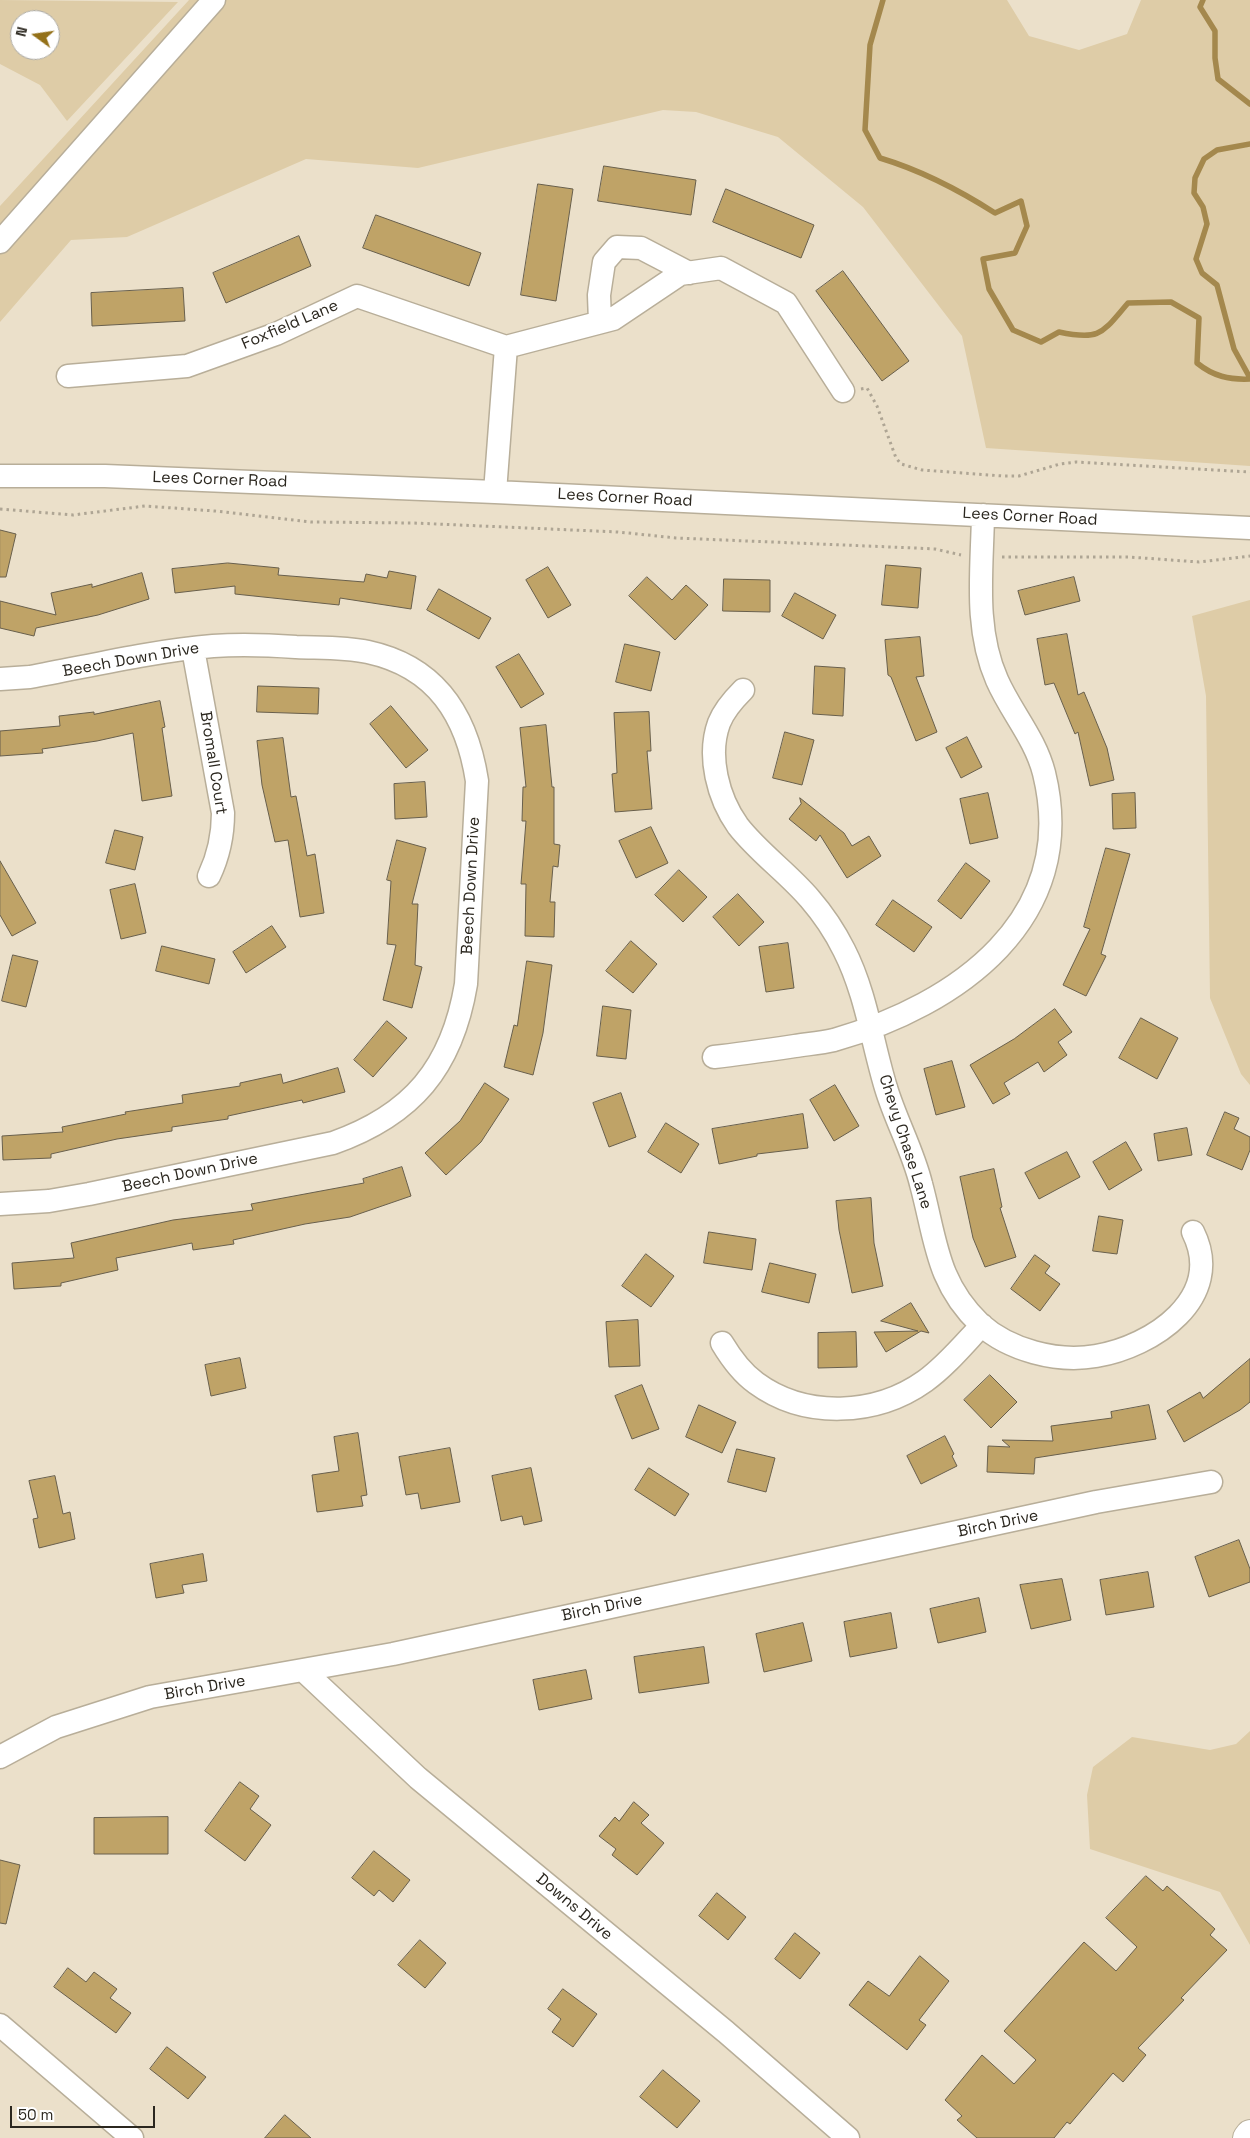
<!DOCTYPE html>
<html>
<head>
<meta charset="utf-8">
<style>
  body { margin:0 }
  #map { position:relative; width:1250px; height:2138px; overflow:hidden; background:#ebe0ca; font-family:"Space Grotesk",sans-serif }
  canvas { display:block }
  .north { position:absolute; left:10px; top:10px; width:50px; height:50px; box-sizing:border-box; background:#fff; border:1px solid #aaa9a5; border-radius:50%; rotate:284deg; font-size:14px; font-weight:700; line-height:20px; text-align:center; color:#2b271f }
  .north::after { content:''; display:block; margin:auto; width:18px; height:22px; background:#947119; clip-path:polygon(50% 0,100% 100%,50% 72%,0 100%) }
  .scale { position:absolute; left:10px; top:2106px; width:145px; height:22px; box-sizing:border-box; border:2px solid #2b271f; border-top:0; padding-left:6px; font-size:15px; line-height:18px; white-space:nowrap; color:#2b271f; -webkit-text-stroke:4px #fff; paint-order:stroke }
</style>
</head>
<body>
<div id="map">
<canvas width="1250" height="2138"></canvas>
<div class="north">N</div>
<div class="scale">50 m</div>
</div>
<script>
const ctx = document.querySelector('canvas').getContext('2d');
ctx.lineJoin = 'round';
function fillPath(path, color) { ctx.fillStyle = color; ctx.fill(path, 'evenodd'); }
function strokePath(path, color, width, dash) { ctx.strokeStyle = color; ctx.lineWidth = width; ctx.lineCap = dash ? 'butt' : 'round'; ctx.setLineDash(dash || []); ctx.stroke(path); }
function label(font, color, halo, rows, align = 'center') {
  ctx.font = font + ' "Space Grotesk",sans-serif'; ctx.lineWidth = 5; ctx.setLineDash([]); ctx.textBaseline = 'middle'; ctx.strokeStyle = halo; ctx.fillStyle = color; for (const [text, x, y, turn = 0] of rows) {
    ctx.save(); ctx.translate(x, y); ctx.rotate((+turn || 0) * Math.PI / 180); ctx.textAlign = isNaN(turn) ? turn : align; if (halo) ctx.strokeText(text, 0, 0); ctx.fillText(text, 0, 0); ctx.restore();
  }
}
const green = new Path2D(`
  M 0,0 L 178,2 L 67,121 L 40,85 L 0,64 ZM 20,20 L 50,20 L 50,50 L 20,50 Z
  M 189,0 L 1007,0 L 1029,36 L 1079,50 L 1127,34 L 1141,0 L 1250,0 L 1250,466 L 986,448 L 962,336 L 863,207 L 778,137 L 696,112 L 663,110 L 418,168 L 306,159 L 127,237 L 71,240 L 0,322 L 0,206 Z
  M 1250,600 L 1250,1085 L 1241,1074 L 1210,998 L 1206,696 L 1192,616 Z
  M 1250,1731 L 1250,1945 L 1220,1892 L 1090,1849 L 1087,1795 L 1093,1767 L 1132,1737 L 1210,1750 L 1236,1744 Z`);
const stream = new Path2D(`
  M 883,0 L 870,45 L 865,130 L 880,158 C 920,170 959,190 995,213 L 1021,201 L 1027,226 L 1015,253 L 983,259 L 989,289 L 1013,330 L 1041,342 L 1059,332 C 1101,341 1102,333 1128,303 L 1171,302 L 1199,318 L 1197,363 C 1213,376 1229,380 1250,379
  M 1203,0 L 1200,7 L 1215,31 L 1215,58 L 1218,79 L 1250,104
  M 1250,144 L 1217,150 L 1204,159 L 1195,178 L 1194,193 L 1203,207 L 1207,224 L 1196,259 L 1202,273 L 1217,285 L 1234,349 L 1250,378`);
const building = new Path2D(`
  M 604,166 L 696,180 L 691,215 L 598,201 Z
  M 538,184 L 573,189 L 556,301 L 521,295 Z
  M 726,189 L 814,225 L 801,258 L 713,222 Z
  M 376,215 L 481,253 L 469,286 L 363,248 Z
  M 299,236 L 311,266 L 226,303 L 213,273 Z
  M 843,271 L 909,361 L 882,381 L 816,291 Z
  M 183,288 L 185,321 L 92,326 L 91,293 Z
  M 0,530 L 16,534 L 6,577 L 0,577 Z
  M 228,563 L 279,568 L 278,575 L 364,582 L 366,574 L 387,578 L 389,571 L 416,576 L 411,609 L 340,598 L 339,605 L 235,594 L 235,586 L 175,593 L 172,569 Z
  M 886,565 L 921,568 L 918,608 L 882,605 Z
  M 548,567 L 571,605 L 548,618 L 526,580 Z
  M 142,573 L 149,599 L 98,615 L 36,628 L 34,636 L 0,628 L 0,601 L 56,615 L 51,593 L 92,584 L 92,587 Z
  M 647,577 L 672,600 L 686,585 L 708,605 L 675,640 L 629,596 Z
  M 1074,577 L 1080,601 L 1025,615 L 1018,591 Z
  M 724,579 L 770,580 L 770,612 L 723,611 Z
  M 439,589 L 491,618 L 479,639 L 427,610 Z
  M 795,593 L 836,615 L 823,639 L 782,616 Z
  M 1067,634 L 1078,695 L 1084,692 L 1107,748 L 1114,780 L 1090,786 L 1078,732 L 1075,734 L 1054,683 L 1045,685 L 1037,639 Z
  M 920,637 L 924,676 L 916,677 L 937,732 L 916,741 L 891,677 L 888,675 L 885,640 Z
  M 625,644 L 660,652 L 651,691 L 616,682 Z
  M 519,654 L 544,694 L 521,708 L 496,667 Z
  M 815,666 L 845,668 L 843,716 L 813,714 Z
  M 258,686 L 319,688 L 318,714 L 257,712 Z
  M 160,701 L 165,727 L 162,728 L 172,796 L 142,801 L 133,733 L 97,741 L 42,749 L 43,753 L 0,756 L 0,731 L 60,726 L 59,716 L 94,712 L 94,714 Z
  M 391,706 L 428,750 L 406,768 L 370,724 Z
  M 649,712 L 651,751 L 647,751 L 652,809 L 615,812 L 612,774 L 617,773 L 614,713 Z
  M 546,725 L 552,787 L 554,787 L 554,844 L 560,845 L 558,867 L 553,866 L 550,902 L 555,902 L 554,937 L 525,936 L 526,884 L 521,884 L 526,821 L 522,821 L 523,787 L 526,787 L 520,728 Z
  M 785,732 L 814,740 L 802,785 L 773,778 Z
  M 967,737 L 982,767 L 961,778 L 946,748 Z
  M 283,738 L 291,797 L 296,796 L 307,856 L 315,854 L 324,913 L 300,917 L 288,840 L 275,842 L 262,785 L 257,741 Z
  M 425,782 L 427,817 L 395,819 L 394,784 Z
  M 988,793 L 998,838 L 970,844 L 960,799 Z
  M 1135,793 L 1136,828 L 1113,829 L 1112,794 Z
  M 800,798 L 844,833 L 852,846 L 869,836 L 881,856 L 847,878 L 820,835 L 816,841 L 789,819 L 801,804 Z
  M 651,827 L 668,863 L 636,878 L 619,841 Z
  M 115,830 L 143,837 L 135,870 L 106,863 Z
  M 397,840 L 426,848 L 412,904 L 418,904 L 415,965 L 422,967 L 412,1008 L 383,1000 L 396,945 L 387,944 L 391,881 L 387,880 Z
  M 1106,848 L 1130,854 L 1101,954 L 1106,956 L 1086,996 L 1063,985 L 1090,929 L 1084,927 Z
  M 0,861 L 36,923 L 12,936 L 0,915 Z
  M 966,863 L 990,881 L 961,919 L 938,901 Z
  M 679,870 L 707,897 L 683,922 L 655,895 Z
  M 135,884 L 146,933 L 121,939 L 110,890 Z
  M 738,894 L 764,922 L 739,946 L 713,917 Z
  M 893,900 L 932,927 L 914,952 L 876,925 Z
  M 272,926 L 286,947 L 246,973 L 233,952 Z
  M 631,941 L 657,964 L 633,993 L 606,971 Z
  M 788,943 L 794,988 L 766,992 L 759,947 Z
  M 162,946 L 215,959 L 209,984 L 156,971 Z
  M 13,955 L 38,961 L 26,1007 L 2,1001 Z
  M 527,961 L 552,965 L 543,1033 L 533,1075 L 504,1067 L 514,1025 L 517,1026 Z
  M 603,1006 L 631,1010 L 626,1059 L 597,1056 Z
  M 1055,1009 L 1072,1032 L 1058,1042 L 1067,1055 L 1044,1072 L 1038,1062 L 1004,1083 L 1010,1094 L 993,1104 L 970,1065 L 1014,1039 Z
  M 1141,1018 L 1178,1038 L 1157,1079 L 1119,1058 Z
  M 387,1021 L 407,1038 L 373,1077 L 354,1060 Z
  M 952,1061 L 965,1107 L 936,1115 L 924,1069 Z
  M 338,1068 L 345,1092 L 303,1103 L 302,1100 L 228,1116 L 228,1119 L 172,1127 L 172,1131 L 117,1139 L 51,1154 L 51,1158 L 3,1160 L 2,1136 L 63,1132 L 62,1127 L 126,1114 L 125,1112 L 183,1103 L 182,1095 L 240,1086 L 240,1083 L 281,1074 L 283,1083 Z
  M 485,1083 L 509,1099 L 481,1142 L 446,1175 L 425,1153 L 460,1121 Z
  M 835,1085 L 859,1126 L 834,1141 L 810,1100 Z
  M 621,1093 L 636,1137 L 609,1147 L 593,1103 Z
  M 1225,1112 L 1239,1118 L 1234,1129 L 1250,1137 L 1250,1150 L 1242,1170 L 1207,1155 Z
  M 803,1114 L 808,1148 L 757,1154 L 757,1156 L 719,1164 L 712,1129 Z
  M 666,1123 L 699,1144 L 681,1173 L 648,1152 Z
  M 1187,1128 L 1192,1155 L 1158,1161 L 1154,1134 Z
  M 1126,1142 L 1142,1170 L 1109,1190 L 1093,1162 Z
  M 1067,1152 L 1080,1177 L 1039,1199 L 1025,1173 Z
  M 402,1167 L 411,1196 L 350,1217 L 305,1224 L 233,1240 L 234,1244 L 193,1250 L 192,1243 L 116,1258 L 118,1270 L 61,1283 L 61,1286 L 14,1289 L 12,1263 L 74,1258 L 71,1243 L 173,1220 L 253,1210 L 251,1204 L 364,1183 L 363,1179 Z
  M 994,1169 L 1002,1207 L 1000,1208 L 1016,1257 L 985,1267 L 973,1238 L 960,1177 Z
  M 871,1198 L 874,1243 L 883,1286 L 852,1293 L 839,1230 L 836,1201 Z
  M 1099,1216 L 1123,1220 L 1117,1254 L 1093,1251 Z
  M 709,1232 L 756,1239 L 752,1270 L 704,1263 Z
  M 646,1254 L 674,1276 L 651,1307 L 622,1286 Z
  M 1035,1255 L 1050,1266 L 1045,1273 L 1060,1284 L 1040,1311 L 1011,1289 Z
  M 770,1263 L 816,1274 L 809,1303 L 762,1292 Z
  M 911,1303 L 929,1333 L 921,1331 L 886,1352 L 874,1332 L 918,1331 L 881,1321 Z
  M 638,1320 L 640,1366 L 609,1367 L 606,1322 Z
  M 856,1332 L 857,1367 L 818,1368 L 818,1333 Z
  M 240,1358 L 246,1388 L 211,1396 L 205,1365 Z
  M 1250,1359 L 1250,1402 L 1240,1410 L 1184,1442 L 1167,1411 L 1200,1392 L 1203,1398 Z
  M 990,1375 L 1017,1402 L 991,1428 L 964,1400 Z
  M 642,1385 L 659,1429 L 632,1439 L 615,1396 Z
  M 699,1405 L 736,1422 L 722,1453 L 686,1437 Z
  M 1149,1405 L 1156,1439 L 1035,1458 L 1034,1474 L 987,1472 L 988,1446 L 1010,1447 L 1002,1440 L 1053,1441 L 1051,1426 L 1112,1418 L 1111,1412 Z
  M 358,1433 L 367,1495 L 361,1496 L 363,1506 L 317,1512 L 312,1475 L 339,1471 L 334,1437 Z
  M 945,1436 L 954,1454 L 952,1456 L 957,1466 L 921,1484 L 907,1456 Z
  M 450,1448 L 460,1502 L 421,1509 L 418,1493 L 406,1495 L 399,1457 Z
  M 737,1449 L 775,1458 L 766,1492 L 728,1482 Z
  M 531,1468 L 542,1521 L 524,1525 L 522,1516 L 501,1521 L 492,1476 Z
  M 649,1468 L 689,1494 L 675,1516 L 635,1490 Z
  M 55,1476 L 63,1514 L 70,1512 L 75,1539 L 39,1548 L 33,1519 L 38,1518 L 29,1481 Z
  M 1239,1540 L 1250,1569 L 1250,1582 L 1209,1597 L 1195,1557 Z
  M 203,1554 L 207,1581 L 182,1585 L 184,1593 L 156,1598 L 150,1564 Z
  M 1148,1572 L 1154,1607 L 1106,1615 L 1100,1580 Z
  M 1062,1579 L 1071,1620 L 1031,1629 L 1020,1585 Z
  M 979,1598 L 986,1632 L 938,1643 L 930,1609 Z
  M 891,1613 L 897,1648 L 850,1657 L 844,1622 Z
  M 803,1623 L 812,1661 L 764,1672 L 756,1634 Z
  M 704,1647 L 709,1683 L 639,1693 L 634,1657 Z
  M 586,1670 L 592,1699 L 539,1710 L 533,1680 Z
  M 240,1782 L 259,1796 L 250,1809 L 271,1825 L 245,1861 L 205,1831 Z
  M 634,1802 L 649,1815 L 641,1823 L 664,1843 L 637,1875 L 612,1855 L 616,1849 L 599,1836 L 615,1817 L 619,1821 Z
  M 168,1817 L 168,1854 L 94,1854 L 94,1818 Z
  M 374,1851 L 410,1880 L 393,1902 L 379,1890 L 374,1896 L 352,1878 Z
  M 0,1860 L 20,1865 L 6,1924 L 0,1923 Z
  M 1146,1876 L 1163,1891 L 1167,1886 L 1215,1929 L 1210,1935 L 1227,1950 L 1181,1998 L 1184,2000 L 1138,2048 L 1146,2055 L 1123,2082 L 1113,2073 L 1070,2124 L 1067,2122 L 1054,2138 L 977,2138 L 957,2120 L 962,2116 L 945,2100 L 982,2055 L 1014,2084 L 1036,2060 L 1004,2031 L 1084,1942 L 1116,1971 L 1137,1947 L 1106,1918 Z
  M 717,1893 L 746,1917 L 728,1940 L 699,1916 Z
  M 795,1933 L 820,1953 L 800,1979 L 775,1959 Z
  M 420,1940 L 446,1963 L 425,1988 L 398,1965 Z
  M 920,1956 L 949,1981 L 919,2020 L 926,2025 L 907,2050 L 849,2005 L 868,1981 L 889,1996 Z
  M 68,1968 L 86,1982 L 94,1972 L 117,1989 L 110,1998 L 131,2013 L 116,2033 L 54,1987 Z
  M 563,1989 L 597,2014 L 573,2047 L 552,2032 L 561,2019 L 548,2009 Z
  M 167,2047 L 206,2077 L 188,2099 L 150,2069 Z
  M 663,2070 L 700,2101 L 677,2128 L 640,2097 Z
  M 285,2115 L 311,2138 L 265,2138 Z`);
const path = new Path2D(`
  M 861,389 L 867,388 L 877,406 L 896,458 L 901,464 L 922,470 L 1003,476 L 1019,476 L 1060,464 L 1076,462 L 1250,472
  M 0,509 L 73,515 L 145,506 L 215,511 L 311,522 L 414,523 L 618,532 L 676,538 L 915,548 L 935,549 L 961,555
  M 1002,557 L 1129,557 L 1199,562 L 1250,556`);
const minor = new Path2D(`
  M 0,242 L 214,0
  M 600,322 L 599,295 L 604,262 L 617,247 L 641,248 L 689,273
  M 68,376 L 187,366 L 276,334 L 357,296 L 506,347 L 613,319 L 680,274 L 721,268 L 786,303 L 843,391
  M 0,476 L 105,476 L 495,492 L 1250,528
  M 495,492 L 506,347
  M 193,649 L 223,813 C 223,836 219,855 209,876
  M 0,679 L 30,677 C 90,666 152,651 213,646 C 241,644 268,645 296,647 C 320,648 345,647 368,652 C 437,667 467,716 477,781 L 466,984 C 452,1068 412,1115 333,1143 L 89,1194 L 49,1201 L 0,1204
  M 743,690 C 733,700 724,710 719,723 C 707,756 718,798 738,826 C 759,853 788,873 810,899 C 823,914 835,932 844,950 C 866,993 872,1042 886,1088 C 896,1121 913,1151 921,1184 C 936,1239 936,1282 980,1324 C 1009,1350 1057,1363 1096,1356 C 1152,1347 1226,1298 1193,1232
  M 714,1057 C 741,1054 768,1050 795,1046 C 808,1044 821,1043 834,1040 C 957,1005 1080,919 1044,773 C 1035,738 1011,712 997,680 C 974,628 982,571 983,515
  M 722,1343 C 731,1358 742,1373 756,1383 C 805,1419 876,1416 925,1381 C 946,1366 964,1344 982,1325
  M 304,1671 L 418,1778 L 726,2032 L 848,2138
  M 0,1757 L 56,1727 L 150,1697 L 393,1654 L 1096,1502 L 1211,1482
  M 0,2025 L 132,2138`);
const highway = new Path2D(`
  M 1247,2138 L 1250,2134`);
const streetNames = [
  ["Foxfield Lane",290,325,-23],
  ["Lees Corner Road",220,480,2],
  ["Lees Corner Road",625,498,3],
  ["Lees Corner Road",1030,517,3],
  ["Beech Down Drive",131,660,-10],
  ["Bromall Court",213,763,81],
  ["Beech Down Drive",471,886,-87],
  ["Chevy Chase Lane",905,1142,72],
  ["Beech Down Drive",190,1173,-12],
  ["Birch Drive",998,1524,-12],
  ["Birch Drive",602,1608,-12],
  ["Birch Drive",205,1688,-10],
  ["Downs Drive",574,1907,40]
];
fillPath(green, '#decca7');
strokePath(stream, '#a4884d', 5.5);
fillPath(building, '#bfa367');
strokePath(building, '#685f4c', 1);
strokePath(minor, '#b8ae99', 25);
strokePath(highway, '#b8ae99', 30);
strokePath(path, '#aea594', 3, [2.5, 4]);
strokePath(minor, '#fff', 22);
strokePath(highway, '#fff', 28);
label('16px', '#2b271f', '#fff', streetNames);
</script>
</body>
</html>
